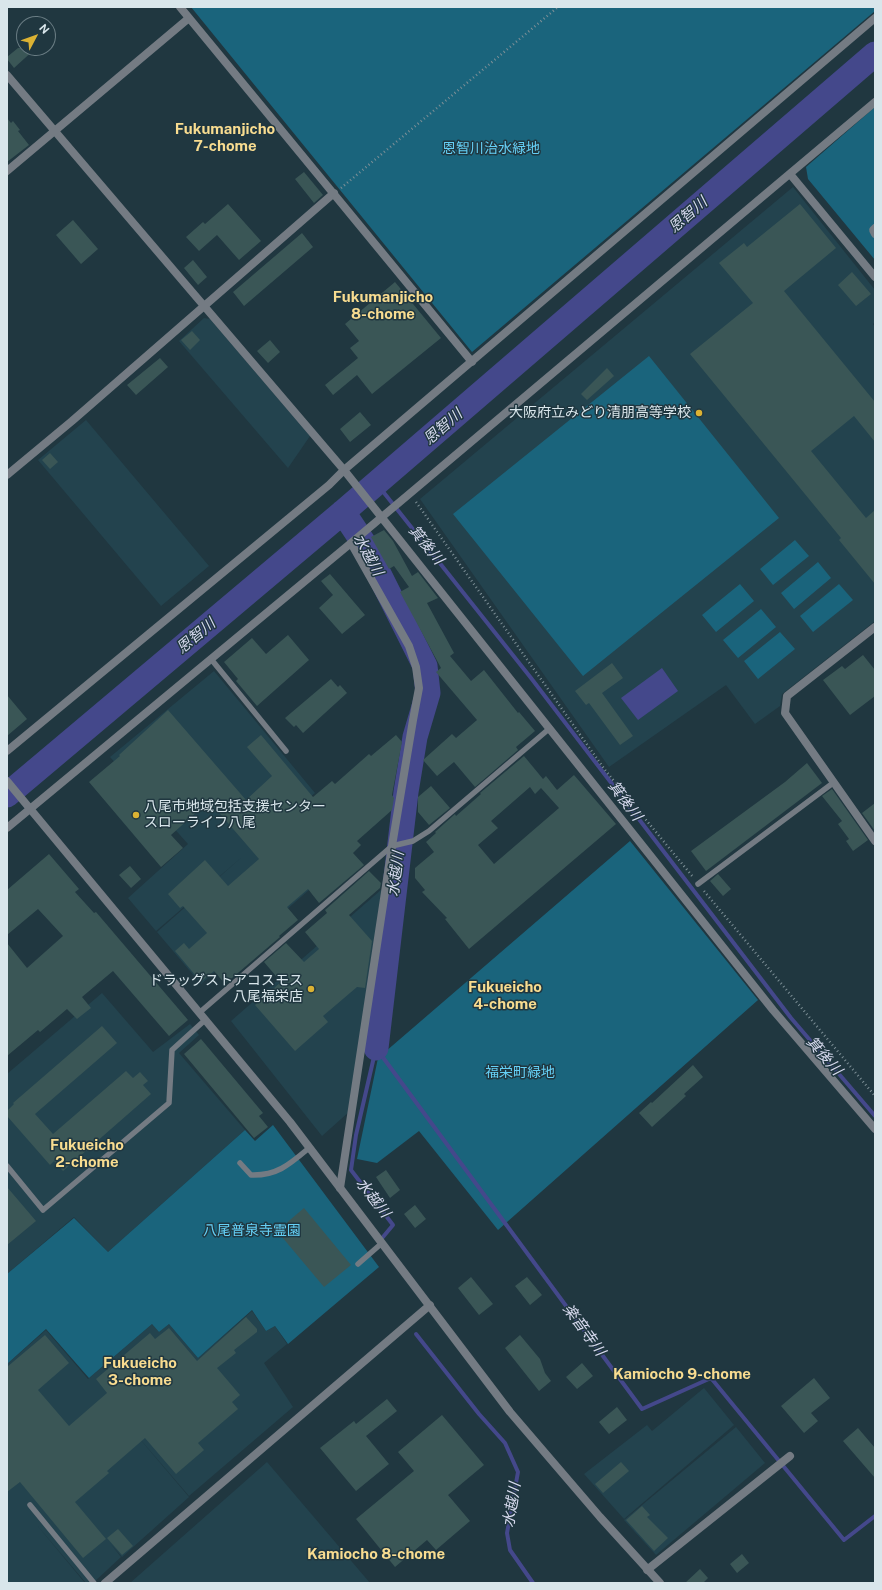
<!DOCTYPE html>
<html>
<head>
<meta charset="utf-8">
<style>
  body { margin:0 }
  #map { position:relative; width:882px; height:1590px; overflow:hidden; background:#203740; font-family:"Public Sans",sans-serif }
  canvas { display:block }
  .frame { position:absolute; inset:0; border:8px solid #d9e6eb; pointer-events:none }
  .north { position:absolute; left:16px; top:16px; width:40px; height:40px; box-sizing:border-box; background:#203740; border:1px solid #6a7d84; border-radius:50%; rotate:49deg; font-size:11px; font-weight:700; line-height:16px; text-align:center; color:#d9e6eb }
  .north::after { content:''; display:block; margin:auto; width:14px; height:18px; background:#dbb233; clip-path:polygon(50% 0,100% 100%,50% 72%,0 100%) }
</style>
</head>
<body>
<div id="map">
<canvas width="882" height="1590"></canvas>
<div class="frame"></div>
<div class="north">N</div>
</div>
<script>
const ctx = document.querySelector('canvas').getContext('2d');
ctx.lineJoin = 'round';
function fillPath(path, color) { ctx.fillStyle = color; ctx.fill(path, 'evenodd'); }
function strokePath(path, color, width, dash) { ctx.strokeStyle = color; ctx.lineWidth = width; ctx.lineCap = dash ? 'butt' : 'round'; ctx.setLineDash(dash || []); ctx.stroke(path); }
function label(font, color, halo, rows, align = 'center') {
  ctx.font = font + ' "Public Sans","Noto Sans JP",sans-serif'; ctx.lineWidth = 3; ctx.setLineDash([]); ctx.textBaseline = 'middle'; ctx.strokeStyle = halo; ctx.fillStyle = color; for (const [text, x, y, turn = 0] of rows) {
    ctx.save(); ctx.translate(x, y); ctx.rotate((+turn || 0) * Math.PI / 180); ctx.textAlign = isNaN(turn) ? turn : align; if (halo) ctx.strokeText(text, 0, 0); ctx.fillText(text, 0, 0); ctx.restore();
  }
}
const built = new Path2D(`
  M 793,187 L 875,290 L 875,322 L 873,324 L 875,327 L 875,621 L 782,694 L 780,706 L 755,724 L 726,685 L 609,767 L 420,499 Z
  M 204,318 L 210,319 L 310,436 L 288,468 L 179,341 Z
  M 86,420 L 209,566 L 161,606 L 38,460 Z
  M 214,671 L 315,793 L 304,802 L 356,849 L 201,984 L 157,932 L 242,857 L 156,931 L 128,898 L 188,844 L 110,757 Z
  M 382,889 L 350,1111 L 322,1136 L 231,1021 Z
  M 102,993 L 153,1052 L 190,1024 L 199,1035 L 179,1053 L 245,1130 L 108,1252 L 74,1217 L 7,1274 L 7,1074 Z
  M 252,1311 L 266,1331 L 275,1326 L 287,1344 L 264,1363 L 293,1407 L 189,1496 L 128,1425 L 189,1497 L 122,1557 L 110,1543 L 121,1557 L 93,1583 L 86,1583 L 36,1524 L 85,1583 L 7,1583 L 7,1364 L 46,1330 L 88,1379 L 152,1324 L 159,1332 L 169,1324 L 198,1358 Z
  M 704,1388 L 734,1425 L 624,1519 L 584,1474 L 647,1425 L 652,1431 Z
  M 736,1427 L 765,1463 L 656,1555 L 624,1520 Z
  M 267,1462 L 370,1583 L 130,1583 Z`);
const green = new Path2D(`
  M 191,7 L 875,7 L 875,11 L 472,352 Z
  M 875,107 L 875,260 L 808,179 L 806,167 Z
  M 649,356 L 779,518 L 583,676 L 453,514 Z
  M 795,540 L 809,556 L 773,585 L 760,569 Z
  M 818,562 L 831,578 L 794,609 L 781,593 Z
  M 740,584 L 754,601 L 716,632 L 702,615 Z
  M 839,584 L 853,600 L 813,632 L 800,616 Z
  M 761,609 L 776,627 L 738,658 L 723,640 Z
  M 780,632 L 795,649 L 758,679 L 744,661 Z
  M 630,841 L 758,1000 L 498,1230 L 419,1131 L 377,1163 L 357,1159 L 378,1058 Z
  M 273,1125 L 379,1267 L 288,1344 L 275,1326 L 266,1331 L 252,1310 L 198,1358 L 169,1324 L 159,1332 L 152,1324 L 89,1378 L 46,1329 L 7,1364 L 7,1274 L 74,1218 L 108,1252 L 245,1130 L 255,1141 Z`);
const water = new Path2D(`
  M 662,668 L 678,691 L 638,720 L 621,698 Z`);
const stream = new Path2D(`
  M 377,484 L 531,678 L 791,1018 L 875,1116
  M 376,1048 L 642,1409 L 711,1378 L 844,1540 L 875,1516
  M 376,1048 L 356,1135 L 351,1170 L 393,1225 L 383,1237
  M 416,1334 L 479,1414 L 505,1443 L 518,1472 L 507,1533 L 510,1550 L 533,1583`);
const river = new Path2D(`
  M 343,512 L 363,542 L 425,666 L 428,693 L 415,737 L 406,792 L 376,1048
  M 7,795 L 343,512 L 875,54`);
const building = new Path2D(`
  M 18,48 L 36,48 L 14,68 L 7,59 L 7,57 Z
  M 7,118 L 11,123 L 13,121 L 20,130 L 18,131 L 29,145 L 7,162 Z
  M 304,172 L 323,195 L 314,203 L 295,179 Z
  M 228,204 L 261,241 L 239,260 L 217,235 L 199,251 L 186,237 L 203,222 L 205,224 Z
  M 800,204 L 836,248 L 784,291 L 875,402 L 875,442 L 854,416 L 811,451 L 866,518 L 875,510 L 875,584 L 839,540 L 841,538 L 690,354 L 753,303 L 719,263 L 744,243 L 747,247 Z
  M 73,220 L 98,249 L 81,264 L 56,235 Z
  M 302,233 L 313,247 L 244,306 L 233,292 Z
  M 193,260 L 207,277 L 198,285 L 184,268 Z
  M 852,272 L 871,294 L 856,306 L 838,285 Z
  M 395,282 L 441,338 L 372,394 L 357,375 L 333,395 L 325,385 L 358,358 L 350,348 L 359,341 L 345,324 Z
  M 192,331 L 200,340 L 190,350 L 181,340 Z
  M 270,340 L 280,352 L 268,363 L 257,351 Z
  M 160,358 L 168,367 L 136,395 L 127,385 Z
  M 607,368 L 614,376 L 587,400 L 581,394 Z
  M 360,412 L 371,425 L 350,442 L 340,429 Z
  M 50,453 L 58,462 L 50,469 L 42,460 Z
  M 384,530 L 393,541 L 412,576 L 418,572 L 438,598 L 427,603 L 454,653 L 450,656 L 471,681 L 484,670 L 518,713 L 519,712 L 535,731 L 516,747 L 518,750 L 475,787 L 454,762 L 437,776 L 423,760 L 452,734 L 456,738 L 477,720 L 436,672 L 441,668 L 400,592 L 409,587 L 394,566 L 389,569 L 371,537 Z
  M 330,574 L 365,615 L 342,634 L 319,608 L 333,595 L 321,581 Z
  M 288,635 L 309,660 L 257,706 L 236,681 L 238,679 L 224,662 L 252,638 L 266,654 Z
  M 863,655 L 875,670 L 875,696 L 850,715 L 823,680 L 842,666 L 845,669 Z
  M 612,663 L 623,678 L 602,693 L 633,736 L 620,745 L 589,703 L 586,705 L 575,691 Z
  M 331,679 L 338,687 L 340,685 L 347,693 L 303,733 L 296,725 L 294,727 L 285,718 Z
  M 7,695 L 27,719 L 7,736 Z
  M 168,710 L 246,800 L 272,776 L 247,747 L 261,735 L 313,797 L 332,781 L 335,784 L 369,754 L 371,756 L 396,735 L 402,742 L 392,795 L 394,798 L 392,810 L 357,841 L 361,845 L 353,853 L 364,865 L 319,903 L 308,889 L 287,907 L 298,920 L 279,936 L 280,937 L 225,984 L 214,971 L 201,982 L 175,951 L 184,943 L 189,949 L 207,933 L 183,906 L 180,908 L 168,894 L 205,860 L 228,886 L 259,859 L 209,801 L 171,835 L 183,848 L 161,867 L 89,782 L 120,756 L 119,755 Z
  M 524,756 L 543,779 L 546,776 L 557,790 L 574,775 L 616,824 L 469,949 L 445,919 L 447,918 L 422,892 L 425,890 L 415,878 L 415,868 L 434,852 L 426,842 L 436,833 L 435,832 L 455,814 L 456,816 L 481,794 L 480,793 ZM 530,787 L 535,794 L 541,788 L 559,808 L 494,864 L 478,845 L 498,828 L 491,821 Z
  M 807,763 L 822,783 L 706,871 L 691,851 L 785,782 Z
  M 431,786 L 450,808 L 429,825 L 418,812 L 418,797 Z
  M 832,789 L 868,840 L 853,851 L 846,841 L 849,839 L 838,824 L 842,821 L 822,796 Z
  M 875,803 L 875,831 L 862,813 Z
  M 49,854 L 79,889 L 75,892 L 94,913 L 96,912 L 188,1020 L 169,1036 L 113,971 L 82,997 L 91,1008 L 82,1015 L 77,1019 L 67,1009 L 40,1032 L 38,1030 L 7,1056 L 7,943 L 27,968 L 63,936 L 38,909 L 7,935 L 7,890 Z
  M 130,866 L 141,879 L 131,888 L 119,875 Z
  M 369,871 L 381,883 L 380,888 L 349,915 L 372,941 L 365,988 L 357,987 L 323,1016 L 328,1022 L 295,1051 L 255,1005 L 281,982 L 264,962 L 286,943 L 304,962 L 319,949 L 305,932 L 327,913 L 325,910 Z
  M 718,874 L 731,889 L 723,896 L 710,881 Z
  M 102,1026 L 117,1043 L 35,1114 L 53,1134 L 126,1071 L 133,1078 L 140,1072 L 148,1081 L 143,1085 L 151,1094 L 63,1171 L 54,1161 L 50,1165 L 7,1116 L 7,1111 L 14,1104 L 13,1103 Z
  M 201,1039 L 263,1113 L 259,1116 L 268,1127 L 254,1138 L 184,1054 Z
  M 693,1065 L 703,1077 L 684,1094 L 686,1096 L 652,1127 L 639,1113 L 651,1102 L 652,1103 Z
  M 386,1170 L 400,1190 L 390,1198 L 376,1177 Z
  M 7,1187 L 36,1221 L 7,1245 Z
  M 415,1205 L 426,1219 L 415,1228 L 404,1214 Z
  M 304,1208 L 351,1265 L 324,1287 L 277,1231 Z
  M 471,1277 L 493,1304 L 479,1315 L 458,1288 Z
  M 527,1277 L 542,1295 L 530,1305 L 515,1286 Z
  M 246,1317 L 257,1329 L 257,1332 L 234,1350 L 236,1353 L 217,1368 L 240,1395 L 232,1402 L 238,1409 L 198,1443 L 204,1450 L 176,1474 L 145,1438 L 107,1471 L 109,1473 L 75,1502 L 106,1539 L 83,1558 L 20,1482 L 7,1492 L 7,1367 L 45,1335 L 69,1363 L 38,1390 L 69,1426 L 107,1393 L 96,1379 L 150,1333 L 155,1339 L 169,1328 L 197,1361 Z
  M 520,1335 L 540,1359 L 545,1373 L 551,1381 L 539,1391 L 505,1348 Z
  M 582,1363 L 593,1376 L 577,1389 L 566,1377 Z
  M 814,1378 L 830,1398 L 811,1413 L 818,1421 L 804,1433 L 781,1406 Z
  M 387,1399 L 397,1411 L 366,1436 L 389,1464 L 356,1491 L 320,1448 L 354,1421 L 356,1424 Z
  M 617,1407 L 627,1420 L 609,1434 L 599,1422 Z
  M 442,1415 L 484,1465 L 448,1495 L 470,1521 L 436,1550 L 427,1540 L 395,1567 L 356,1519 L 414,1471 L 398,1452 Z
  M 858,1428 L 875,1448 L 875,1478 L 843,1441 Z
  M 621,1462 L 629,1471 L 603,1493 L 595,1484 Z
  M 642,1506 L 650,1515 L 647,1517 L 668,1538 L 654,1551 L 626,1520 Z
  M 118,1529 L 133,1546 L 122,1555 L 107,1538 Z
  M 742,1554 L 749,1563 L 737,1573 L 730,1564 Z
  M 700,1569 L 708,1578 L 703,1583 L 685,1583 Z`);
const path = new Path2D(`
  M 341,188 L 558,7
  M 416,502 L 605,770 L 693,877
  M 704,891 L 875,1096`);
const service = new Path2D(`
  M 211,659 L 286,751
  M 698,884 L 833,783
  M 199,1013 L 392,846 L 413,841 L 429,831 L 550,728
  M 240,1163 L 251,1175 C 277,1176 290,1164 309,1148
  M 7,1166 L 43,1210 L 169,1103 L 172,1050 L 205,1020
  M 358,1264 L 382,1243
  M 30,1505 L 94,1583`);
const pedestrian = new Path2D(`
  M 875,228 L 873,230 L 875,234`);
const minor = new Path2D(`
  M 180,7 L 472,362
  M 7,75 L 344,470 L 773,1010 L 875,1129
  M 7,171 L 189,18
  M 790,174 L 875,277
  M 7,475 L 72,421 L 334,193
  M 875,627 L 787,696 L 785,713 L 875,841
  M 7,751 L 329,485 L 344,470 L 875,18
  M 7,828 L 351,543 L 875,102
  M 340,1188 L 392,846 L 413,720 L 419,688 L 416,667 L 409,646 L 351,543
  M 647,1570 L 790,1456`);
const tertiary = new Path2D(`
  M 7,781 L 290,1122 L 510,1412 L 600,1517 L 660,1583
  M 105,1583 L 430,1305`);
const markers = [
  [699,413,4,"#dbb233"],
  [136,815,4,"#dbb233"],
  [311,989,4,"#dbb233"]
];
const parkNames = [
  ["恩智川治水緑地",491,149],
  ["福栄町緑地",520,1073],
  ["八尾普泉寺霊園",252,1231]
];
const poiNames = [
  ["大阪府立みどり清朋高等学校",691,413],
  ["八尾市地域包括支援センター",144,807,"left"],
  ["スローライフ八尾",144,823,"left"],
  ["ドラッグストアコスモス",303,981],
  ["八尾福栄店",303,997]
];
const neighbourhoodNames = [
  ["Fukumanjicho",225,129],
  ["7-chome",225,146],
  ["Fukumanjicho",383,297],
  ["8-chome",383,314],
  ["Fukueicho",505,987],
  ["4-chome",505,1004],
  ["Fukueicho",87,1145],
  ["2-chome",87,1162],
  ["Fukueicho",140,1363],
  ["3-chome",140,1380],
  ["Kamiocho 9-chome",682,1374],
  ["Kamiocho 8-chome",376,1554]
];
const waterNames = [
  ["恩智川",688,215,-41],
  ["恩智川",443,427,-41],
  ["箕後川",426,545,51],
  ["水越川",368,555,61],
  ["恩智川",196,636,-40],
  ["箕後川",625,801,53],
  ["水越川",396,874,-83],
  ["箕後川",824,1056,49],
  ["水越川",373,1198,52],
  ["楽音寺川",584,1330,54],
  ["水越川",512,1505,-81]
];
fillPath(built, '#23434e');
fillPath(green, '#1a647c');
fillPath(water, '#44488b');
strokePath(stream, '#44488b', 4);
strokePath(river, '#44488b', 25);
fillPath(building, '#3a5656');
strokePath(path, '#7e9097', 2.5, [1, 3]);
strokePath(service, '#747b83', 5.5);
strokePath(pedestrian, '#747b83', 8);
strokePath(minor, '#747b83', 8);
strokePath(tertiary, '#747b83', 8);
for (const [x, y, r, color] of markers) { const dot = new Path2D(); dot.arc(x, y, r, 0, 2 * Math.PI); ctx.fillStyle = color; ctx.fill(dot); strokePath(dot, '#203740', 1.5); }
label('14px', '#65d0f6', '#203740', parkNames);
label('14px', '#d9e6eb', '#203740', poiNames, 'right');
label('bold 15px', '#f8dc90', '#203740', neighbourhoodNames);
label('italic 15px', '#d7daee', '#203740', waterNames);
</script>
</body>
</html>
